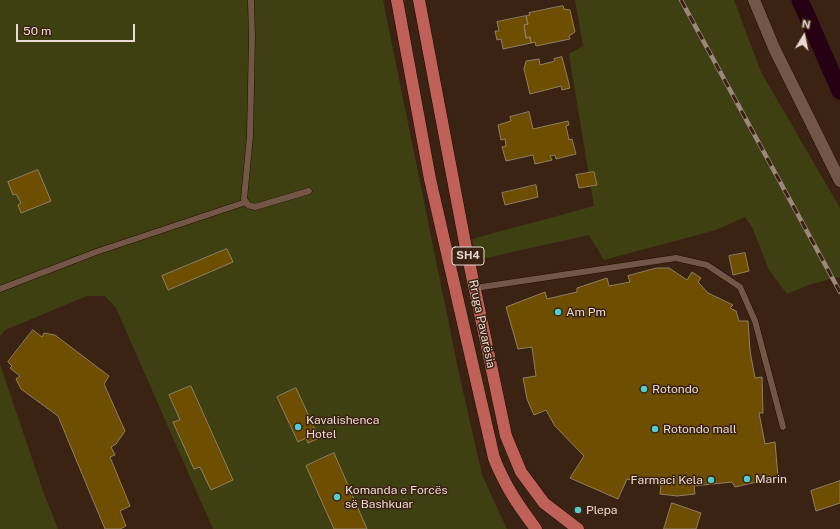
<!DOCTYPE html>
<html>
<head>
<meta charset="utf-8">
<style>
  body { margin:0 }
  #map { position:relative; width:840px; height:529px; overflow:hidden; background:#3b2314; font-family:"Public Sans",sans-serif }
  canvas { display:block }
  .north { position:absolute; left:784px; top:16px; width:40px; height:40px; -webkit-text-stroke:3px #3b2314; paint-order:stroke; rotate:10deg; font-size:11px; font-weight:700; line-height:16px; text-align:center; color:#ead9d0 }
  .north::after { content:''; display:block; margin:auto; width:14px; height:18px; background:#ead9d0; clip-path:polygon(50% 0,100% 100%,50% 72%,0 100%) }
  .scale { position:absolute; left:16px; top:24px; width:119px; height:18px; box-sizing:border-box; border:2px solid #ead9d0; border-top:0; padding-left:5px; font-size:12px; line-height:14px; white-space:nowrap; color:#ead9d0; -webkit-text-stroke:3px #3b2314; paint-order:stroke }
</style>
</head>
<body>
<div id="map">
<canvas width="840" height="529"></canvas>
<div class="north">N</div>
<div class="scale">50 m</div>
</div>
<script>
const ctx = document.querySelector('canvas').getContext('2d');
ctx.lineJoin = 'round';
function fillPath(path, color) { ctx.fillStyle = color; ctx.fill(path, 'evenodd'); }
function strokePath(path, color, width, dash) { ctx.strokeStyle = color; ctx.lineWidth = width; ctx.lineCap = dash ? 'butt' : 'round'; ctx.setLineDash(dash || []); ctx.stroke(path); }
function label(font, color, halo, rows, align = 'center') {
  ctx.font = font + ' "Public Sans",sans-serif'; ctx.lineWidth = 3; ctx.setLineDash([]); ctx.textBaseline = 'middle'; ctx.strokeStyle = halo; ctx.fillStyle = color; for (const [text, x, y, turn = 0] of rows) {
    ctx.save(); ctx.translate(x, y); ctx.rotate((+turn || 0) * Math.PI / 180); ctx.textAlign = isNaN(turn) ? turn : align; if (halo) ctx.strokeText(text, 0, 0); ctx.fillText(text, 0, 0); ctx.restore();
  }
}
const green = new Path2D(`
  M 0,0 L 383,0 L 458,369 L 482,475 L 507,529 L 213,529 L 116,308 L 105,296 L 87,296 L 5,330 L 0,336 Z
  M 575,0 L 734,0 L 761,72 L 840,208 L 840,278 L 839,277 L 811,284 L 787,294 L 769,270 L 752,227 L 745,217 L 716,230 L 604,260 L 589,235 L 477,260 L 472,239 L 594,206 L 569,54 L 583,46 Z
  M 0,364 L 43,491 L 58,529 L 0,529 Z`);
const canal = new Path2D(`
  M 800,0 L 840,91`);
const building = new Path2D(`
  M 563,6 L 564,9 L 570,10 L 575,32 L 569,36 L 570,39 L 536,46 L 535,42 L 531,43 L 530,37 L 526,38 L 524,25 L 528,24 L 526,16 L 530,15 L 529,13 Z
  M 526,16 L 528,24 L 524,25 L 526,38 L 530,37 L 531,43 L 503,49 L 501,39 L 497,40 L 495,31 L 499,31 L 497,22 Z
  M 562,57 L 570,88 L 562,90 L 561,86 L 530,94 L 524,69 L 526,61 L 539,59 L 540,65 L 555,61 L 554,59 Z
  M 529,112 L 533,129 L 568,121 L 569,125 L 566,126 L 569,140 L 572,139 L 576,154 L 556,159 L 555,155 L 550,156 L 552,160 L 535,164 L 533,155 L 506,161 L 502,147 L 506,146 L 505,139 L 501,140 L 498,125 L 511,121 L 510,117 Z
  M 38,170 L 51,201 L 21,213 L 18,205 L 21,203 L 16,194 L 13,195 L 8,182 Z
  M 594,172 L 597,185 L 579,188 L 576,175 Z
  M 536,185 L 538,197 L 505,205 L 502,193 Z
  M 227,249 L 233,262 L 168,290 L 162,276 Z
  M 745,253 L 749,271 L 733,275 L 729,256 Z
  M 657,268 L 669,268 L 687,280 L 692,272 L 701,278 L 698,282 L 708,293 L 733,305 L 730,308 L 736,311 L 739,321 L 748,321 L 750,351 L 755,378 L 762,377 L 763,413 L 759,413 L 765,444 L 775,442 L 778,477 L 735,487 L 732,482 L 694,486 L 695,494 L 677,496 L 660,494 L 661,485 L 627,479 L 618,499 L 570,478 L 584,456 L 555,426 L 546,410 L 534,415 L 527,399 L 523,378 L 536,376 L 532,347 L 518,349 L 506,307 L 545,292 L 547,299 L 577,292 L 577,288 L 607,278 L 609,286 L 630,282 L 628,276 Z
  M 33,330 L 42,337 L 44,333 L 55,335 L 109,376 L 104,384 L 125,431 L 116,444 L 111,447 L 115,455 L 110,457 L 130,506 L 120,511 L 126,526 L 120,529 L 105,529 L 58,416 L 21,389 L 16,379 L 20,376 L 10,368 L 12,366 L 8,362 Z
  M 191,386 L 233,480 L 211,490 L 200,467 L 194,469 L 173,422 L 180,420 L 169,395 Z
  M 296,388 L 319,438 L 308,443 L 306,438 L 298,442 L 277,397 Z
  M 334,453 L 367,529 L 334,529 L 306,466 Z
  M 840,481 L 840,503 L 816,511 L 811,491 Z
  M 672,503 L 701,513 L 696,529 L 664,529 Z`);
const service = new Path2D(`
  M 251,0 L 252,37 L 250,136 L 244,199 L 248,205 L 255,207 L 309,191
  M 475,288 L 676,258 L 707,265 L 740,287 L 755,321 L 783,427
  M 0,289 L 96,252 L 246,202`);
const tertiary = new Path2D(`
  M 754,0 L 774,48 L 840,181`);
const primary = new Path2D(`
  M 397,0 L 430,179 L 494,458 C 505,486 518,505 536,529
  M 419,0 L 465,243 L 506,436 L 521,472 L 544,503 L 578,529`);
const rail = new Path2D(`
  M 681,0 L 840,292`);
const markers = [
  [558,312,4,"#51ccd1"],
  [644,389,4,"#51ccd1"],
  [298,427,4,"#51ccd1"],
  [655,429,4,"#51ccd1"],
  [747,479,4,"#51ccd1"],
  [711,480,4,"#51ccd1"],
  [337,497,4,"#51ccd1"],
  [578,510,4,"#51ccd1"]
];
const shields = [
  [468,256,32]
];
const shieldNames = [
  ["SH4",468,256]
];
const poiNames = [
  ["Am Pm",566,312],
  ["Rotondo",652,389],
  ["Kavalishenca",306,420],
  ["Hotel",306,434],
  ["Rotondo mall",663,429],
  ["Marin",755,479],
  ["Farmaci Kela",703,480,"right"],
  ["Komanda e Forcës",345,490],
  ["së Bashkuar",345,504],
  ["Plepa",586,510]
];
const streetNames = [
  ["Rruga Pavarësia",482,324,78]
];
fillPath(green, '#3f4012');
strokePath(canal, '#260113', 17);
fillPath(building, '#6e4e00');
strokePath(building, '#8f7f63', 1);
strokePath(service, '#210c01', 7);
strokePath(tertiary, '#210c01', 13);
strokePath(primary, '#210c01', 13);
strokePath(service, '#735746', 6);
strokePath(tertiary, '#735746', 12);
strokePath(primary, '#bf6159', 12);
strokePath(rail, '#9b877c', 4.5);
strokePath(rail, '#3b2314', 3, [9]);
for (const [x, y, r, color] of markers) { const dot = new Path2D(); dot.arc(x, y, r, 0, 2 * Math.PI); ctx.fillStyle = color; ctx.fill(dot); strokePath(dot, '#3b2314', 1.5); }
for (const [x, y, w] of shields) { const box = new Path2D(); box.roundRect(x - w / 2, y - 9, w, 18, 3); ctx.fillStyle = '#3b2314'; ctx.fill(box); strokePath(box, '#ead9d0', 1); }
label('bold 11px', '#ead9d0', null, shieldNames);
label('12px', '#ead9d0', '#3b2314', poiNames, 'left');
label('12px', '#ead9d0', '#3b2314', streetNames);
</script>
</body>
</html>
